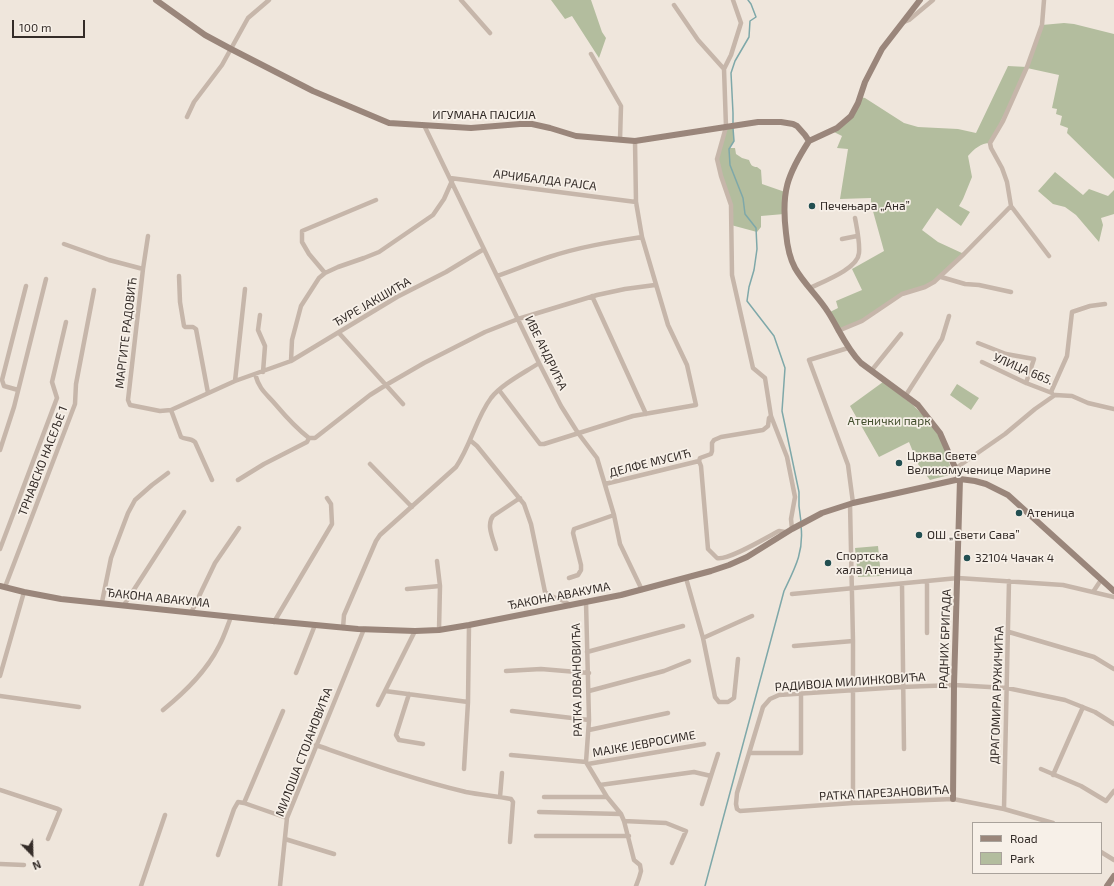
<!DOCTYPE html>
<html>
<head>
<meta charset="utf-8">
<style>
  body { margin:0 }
  #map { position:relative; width:1114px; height:886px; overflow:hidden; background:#efe6dc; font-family:"Exo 2",sans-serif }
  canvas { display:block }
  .legend { position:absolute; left:972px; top:822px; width:130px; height:52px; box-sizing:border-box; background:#f7f0e8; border:1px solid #a9a29b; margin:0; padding:5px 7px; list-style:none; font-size:12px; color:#342c28 }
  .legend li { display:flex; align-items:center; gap:8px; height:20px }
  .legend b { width:20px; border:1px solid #a9a29b }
  .north { position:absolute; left:12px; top:834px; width:40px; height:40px; -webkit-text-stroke:3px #f7f0e8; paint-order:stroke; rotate:157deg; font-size:11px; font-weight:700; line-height:16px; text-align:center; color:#342c28 }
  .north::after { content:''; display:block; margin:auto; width:14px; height:18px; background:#342c28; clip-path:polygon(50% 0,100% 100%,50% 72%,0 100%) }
  .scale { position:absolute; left:12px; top:20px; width:73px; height:18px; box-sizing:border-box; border:2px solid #342c28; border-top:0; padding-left:5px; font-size:12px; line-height:14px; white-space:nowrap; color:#342c28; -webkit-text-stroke:3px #f7f0e8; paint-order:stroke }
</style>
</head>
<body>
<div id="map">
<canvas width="1114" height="886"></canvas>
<ul class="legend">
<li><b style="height:5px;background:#9a867b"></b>Road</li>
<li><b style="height:11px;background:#b3bd9e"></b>Park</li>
</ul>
<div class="north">N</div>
<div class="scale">100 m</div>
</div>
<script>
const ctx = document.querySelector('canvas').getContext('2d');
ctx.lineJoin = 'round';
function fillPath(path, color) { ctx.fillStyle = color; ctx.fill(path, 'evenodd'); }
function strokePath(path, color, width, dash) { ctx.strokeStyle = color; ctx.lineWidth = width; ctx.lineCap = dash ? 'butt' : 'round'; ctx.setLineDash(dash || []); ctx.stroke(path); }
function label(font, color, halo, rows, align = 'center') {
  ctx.font = font + ' "Exo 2",sans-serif'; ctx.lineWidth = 3.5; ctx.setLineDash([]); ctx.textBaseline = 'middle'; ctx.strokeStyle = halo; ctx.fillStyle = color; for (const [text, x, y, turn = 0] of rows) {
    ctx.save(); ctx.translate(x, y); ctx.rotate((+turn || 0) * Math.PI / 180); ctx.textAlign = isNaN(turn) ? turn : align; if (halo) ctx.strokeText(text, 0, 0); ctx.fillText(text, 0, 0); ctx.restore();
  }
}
const green = new Path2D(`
  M 551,0 L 591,0 L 602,32 L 606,38 L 599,58 L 572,16 L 565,19 Z
  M 1064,23 L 1074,24 L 1114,34 L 1114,179 L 1067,133 L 1068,128 L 1060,125 L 1062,116 L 1056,114 L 1057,109 L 1052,108 L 1059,75 L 1027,68 L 990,143 C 981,143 974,149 968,156 L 972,177 L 963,199 L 959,206 L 970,212 L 961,226 L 937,208 L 922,230 L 938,242 L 964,254 L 934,282 L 902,294 L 862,321 L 838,331 L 828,313 L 838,308 L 836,301 L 862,290 L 852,269 L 884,251 L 871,204 L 871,198 L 840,199 L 848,149 L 837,148 L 842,136 L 832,131 L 842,125 L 860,97 L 865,98 L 904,123 L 918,127 L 958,129 L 976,133 L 1008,66 L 1027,67 L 1042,25 Z
  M 733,126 L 734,141 L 729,148 L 735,148 L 736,154 L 742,158 L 749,160 C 751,165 752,167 757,167 L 761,170 L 762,184 L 785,192 L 784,214 L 761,216 L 761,227 L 757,232 L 731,225 L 731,205 L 717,159 L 726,127 Z
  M 1055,172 L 1083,195 L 1089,189 L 1108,196 L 1114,190 L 1114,214 L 1101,218 L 1103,225 L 1099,242 L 1076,215 L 1065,207 L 1053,204 L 1038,191 Z
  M 883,382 L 913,405 L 927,419 L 941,439 L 953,474 L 930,480 L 918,464 L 909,442 L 879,457 L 850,406 Z
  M 957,384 L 979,398 L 971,410 L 950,395 Z
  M 878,546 L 881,576 L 858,577 L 855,548 Z`);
const stream = new Path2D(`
  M 733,124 L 733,113 L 731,73 L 735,61 L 749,37 L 750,21 L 756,17 L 751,4 L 748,0
  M 733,128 L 734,141 L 729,149 L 730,165 L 743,198 L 745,214 L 756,228 L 757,249 L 754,270 L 749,287 L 747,301 L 774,336 L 785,368 L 782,411 L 799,492 L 799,506 L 801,522
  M 705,886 L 784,591 C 795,568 804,552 801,526`);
const street = new Path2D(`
  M 461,0 L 490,33
  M 733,0 L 741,23 L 731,55 L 724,69 L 726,127 L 717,159 L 721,176 L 731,205 L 732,275 L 753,368 L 765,378 L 771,416 L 787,457 L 795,497 L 791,519 L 792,529
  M 1044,0 L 1042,25 L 1027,67 L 1003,121 L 990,143 L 991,148 L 1002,168 L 1007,182 L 1011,206 L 1049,256
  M 674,5 L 698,40 L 724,69
  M 904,22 L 909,20 L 933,0
  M 591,54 L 621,106 L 620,140
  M 187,117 L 194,102 L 222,65 L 248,18 L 269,0
  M 424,125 L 539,363 L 561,406 L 578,433 L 597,458 L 614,515 L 620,544 L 642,590
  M 450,178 L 636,202
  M 148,236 L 143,269 L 128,400 L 130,405 L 160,411 L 171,410 L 235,381 L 291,361 L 292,340 L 301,306 L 319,278 L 325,273 L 338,267 L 364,258 L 379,252 L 433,215 L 444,199 L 452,181
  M 842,239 L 857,236
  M 64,244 L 109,260 L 143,269
  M 325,273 L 309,254 L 302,242 L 302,231 L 376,200
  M 179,276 L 180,302 L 184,326 L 185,327 L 193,327 L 196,329 L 208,393
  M 497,276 C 514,270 531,263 549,257 C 579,247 610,242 642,237
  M 941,277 L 965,284 L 979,285 L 1011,292
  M 810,288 C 822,282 858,269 859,253 C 860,242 857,229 855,218
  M 592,296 L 646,414
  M 260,315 L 258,330 L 265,346 L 263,372
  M 838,331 L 862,321 L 902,294 L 925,287 L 934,282 L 964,254 L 1011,206
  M 339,333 L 403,404
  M 978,343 L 1006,354 L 1034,359 L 1026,383
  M 848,348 L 809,360 L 848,465 L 853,503
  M 291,361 L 397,297 L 446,272 L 484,249
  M 982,362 L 1026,383 L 1052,393
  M 872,370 L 901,334
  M 255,374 C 260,391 266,393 276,405 C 287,418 296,428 309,438
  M 235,381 L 245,289
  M 18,390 L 4,386 L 2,380 L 26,286
  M 499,390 L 540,444 L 544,444 L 633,416 L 696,405 L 687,365 L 668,325 L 642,237 L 636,202 L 635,141
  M 1051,392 L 1067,356 L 1072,312 L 1090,306 L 1105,304
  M 906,395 L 942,339 L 949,316
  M 171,410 L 181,437 C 185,440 190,437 195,442 L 212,480
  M 309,438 L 315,438 L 370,395 L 386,385 L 424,363 L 485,332 L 518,319 L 597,295 L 625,289 L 655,285
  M 471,441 L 477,446 L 524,504 L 531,524 L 545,592 C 552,600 564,597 570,606
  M 0,450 L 14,407 L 46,279
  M 699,461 L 701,466 L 708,549 L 717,558 C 728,561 767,537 779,531 L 785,532
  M 370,464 L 412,507
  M 956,468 L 1005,434 L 1035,409 L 1055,395 L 1072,396 L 1088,403 L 1114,409
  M 238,480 L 264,464 L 307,442 L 309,438
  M 605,484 L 699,461 L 700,458 L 711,454 L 712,451 L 712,443 L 714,440 L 721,437 L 763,430 L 768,426 L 769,418 L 771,416
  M 850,504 L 853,641 L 853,803
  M 0,549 L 57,398 L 52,382 L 66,322
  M 496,549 C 493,538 486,525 493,516 L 520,498
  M 437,561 L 440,586 L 439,630
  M 569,578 L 578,575 L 581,570 L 581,565 L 573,533 L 574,529 L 614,515
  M 686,578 L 703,638 L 715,697 L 719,702 L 728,702 L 734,698 L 738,659
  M 927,581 L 927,633
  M 902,584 L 904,749
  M 5,587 L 75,404 L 76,384 L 94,290
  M 407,589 L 440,586
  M 1093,592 L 1101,580
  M 792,594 L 958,578 L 1063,585 L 1114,597
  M 102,602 L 111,558 L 128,513 L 135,500 L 152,485 L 168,473
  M 586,602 L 589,720 L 586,762 L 607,797 L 621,814 L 624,821 L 634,860 L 640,865 L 641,871 L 639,878 L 636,886
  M 124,605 L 184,512
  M 191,613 L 215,563 L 239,528
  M 274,622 L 332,524 L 331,504 L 327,498
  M 343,628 L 344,615 L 376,541 L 380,535 L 456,467 C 471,445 476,418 491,398 C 502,384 524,373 539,363
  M 415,631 L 385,691 L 468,702
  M 1009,632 L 1094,657 L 1114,669
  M 703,638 L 752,616
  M 794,646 L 853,641
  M 587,652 L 683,626
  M 506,671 L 541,669 L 589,673
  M 296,673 L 315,625
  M 0,676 L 24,592
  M 589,691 L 664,671 L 689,661
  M 409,694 L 396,735 L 399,740 L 423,744
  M 0,696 L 79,707
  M 378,705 L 385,691
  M 163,710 C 185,692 206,672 219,646 C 224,637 227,627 231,617
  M 512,711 L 589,720
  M 589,730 L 668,713
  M 316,745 C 365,762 415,780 466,792 C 481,795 496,796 511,799 L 513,802 L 510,842
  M 749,753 L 801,753 L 801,694
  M 511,755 L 586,762
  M 588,764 L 704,744
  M 464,769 L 468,702 L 469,625
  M 1041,769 L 1081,786 L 1106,801 L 1114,791
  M 1053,775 L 1083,707
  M 600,785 L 694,772 L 711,776
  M 0,790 L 58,809 L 60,810 L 48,839
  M 500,797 L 502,773
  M 544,797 L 607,797
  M 244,803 L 283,711
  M 702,804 L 718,754
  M 1004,809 L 1009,581
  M 539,812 L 621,814
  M 624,821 L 666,823 L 686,831 L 672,863
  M 1053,823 L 1004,809 L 953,799 L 853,803 L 740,811 L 737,809 L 736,804 L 737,793 L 763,707 L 770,699 L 779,695 L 902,687 L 954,685 L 1007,688 L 1065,700 L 1095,712 L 1114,724
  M 536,836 L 629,836
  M 285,839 L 334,854
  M 1101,852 L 1114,860
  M 218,855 L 234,809 L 238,802 L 244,803 L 287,818
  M 0,864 L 24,865
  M 141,886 L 165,815
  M 280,886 L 287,818 L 364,629`);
const secondary = new Path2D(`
  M 156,0 L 205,35 L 231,49 L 313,91 L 389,123 L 471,128 L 520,124 L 532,124 L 550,128 L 576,136 L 635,141 L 758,122 L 781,122 L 793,124 L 797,126 L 805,135 L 809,141
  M 809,141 C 787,175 781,192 786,233 C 787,244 789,257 795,268 C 804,284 818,296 828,312 C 839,329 846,348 861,363 L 918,405 L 940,433 L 960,479 L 954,685 L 953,799
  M 809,141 L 837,128 L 851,116 L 858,103 L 865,82 L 882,49 L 920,0
  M 0,586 L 24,592 L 61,599 L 262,620 L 358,629 L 415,631 L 439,630 L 469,625 L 621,595 L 711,571 L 729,565 L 747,557 L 792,529 L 822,513 L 853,503 L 960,479 L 975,481 L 986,484 L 1008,495 L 1114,591
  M 1107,886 L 1114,876`);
const markers = [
  [812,206,4,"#224f51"],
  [899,463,4,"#224f51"],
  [1019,513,4,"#224f51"],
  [919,535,4,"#224f51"],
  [967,558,4,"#224f51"],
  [828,563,4,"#224f51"]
];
const streetNames = [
  ["ИГУМАНА ПАЈСИЈА",484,115],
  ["АРЧИБАЛДА РАЈСА",545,180,7],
  ["ЂУРЕ ЈАКШИЋА",372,302,-30],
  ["МАРГИТЕ РАДОВИЋ",126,333,-83],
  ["ИВЕ АНДРИЋА",546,353,64],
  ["УЛИЦА 665.",1023,369,23],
  ["ТРНАВСКО НАСЕЉЕ 1",43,461,-69],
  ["ДЕЛФЕ МУСИЋ",650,463,-14],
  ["ЂАКОНА АВАКУМА",559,596,-11],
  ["ЂАКОНА АВАКУМА",158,598,6],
  ["РАДНИХ БРИГАДА",945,639,-88],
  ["РАТКА ЈОВАНОВИЋА",577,680,-91],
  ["РАДИВОЈА МИЛИНКОВИЋА",850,682,-4],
  ["ДРАГОМИРА РУЖИЧИЋА",997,695,-88],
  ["МАЈКЕ ЈЕВРОСИМЕ",644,744,-10],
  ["МИЛОША СТОЈАНОВИЋА",304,752,-69],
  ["РАТКА ПАРЕЗАНОВИЋА",884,793,-3]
];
const poiNames = [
  ["Печењара „Ана”",820,206],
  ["Црква Свете",907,456],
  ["Великомученице Марине",907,470],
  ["Атеница",1027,513],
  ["ОШ „Свети Сава”",927,535],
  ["Спортска",836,556],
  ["хала Атеница",836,570],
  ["32104 Чачак 4",975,558]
];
const parkNames = [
  ["Атенички парк",889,421]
];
fillPath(green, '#b3bd9e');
strokePath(stream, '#7ea8a9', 1.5);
strokePath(street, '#c6b6aa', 4.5);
strokePath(secondary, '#9a867b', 6);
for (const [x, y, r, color] of markers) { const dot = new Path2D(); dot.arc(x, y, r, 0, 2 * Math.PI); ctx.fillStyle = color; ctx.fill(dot); strokePath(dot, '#f7f0e8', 1.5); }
label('12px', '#342c28', '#f7f0e8', streetNames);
label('12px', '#342c28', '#f7f0e8', poiNames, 'left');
label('12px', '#44502f', '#f7f0e8', parkNames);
</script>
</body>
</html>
